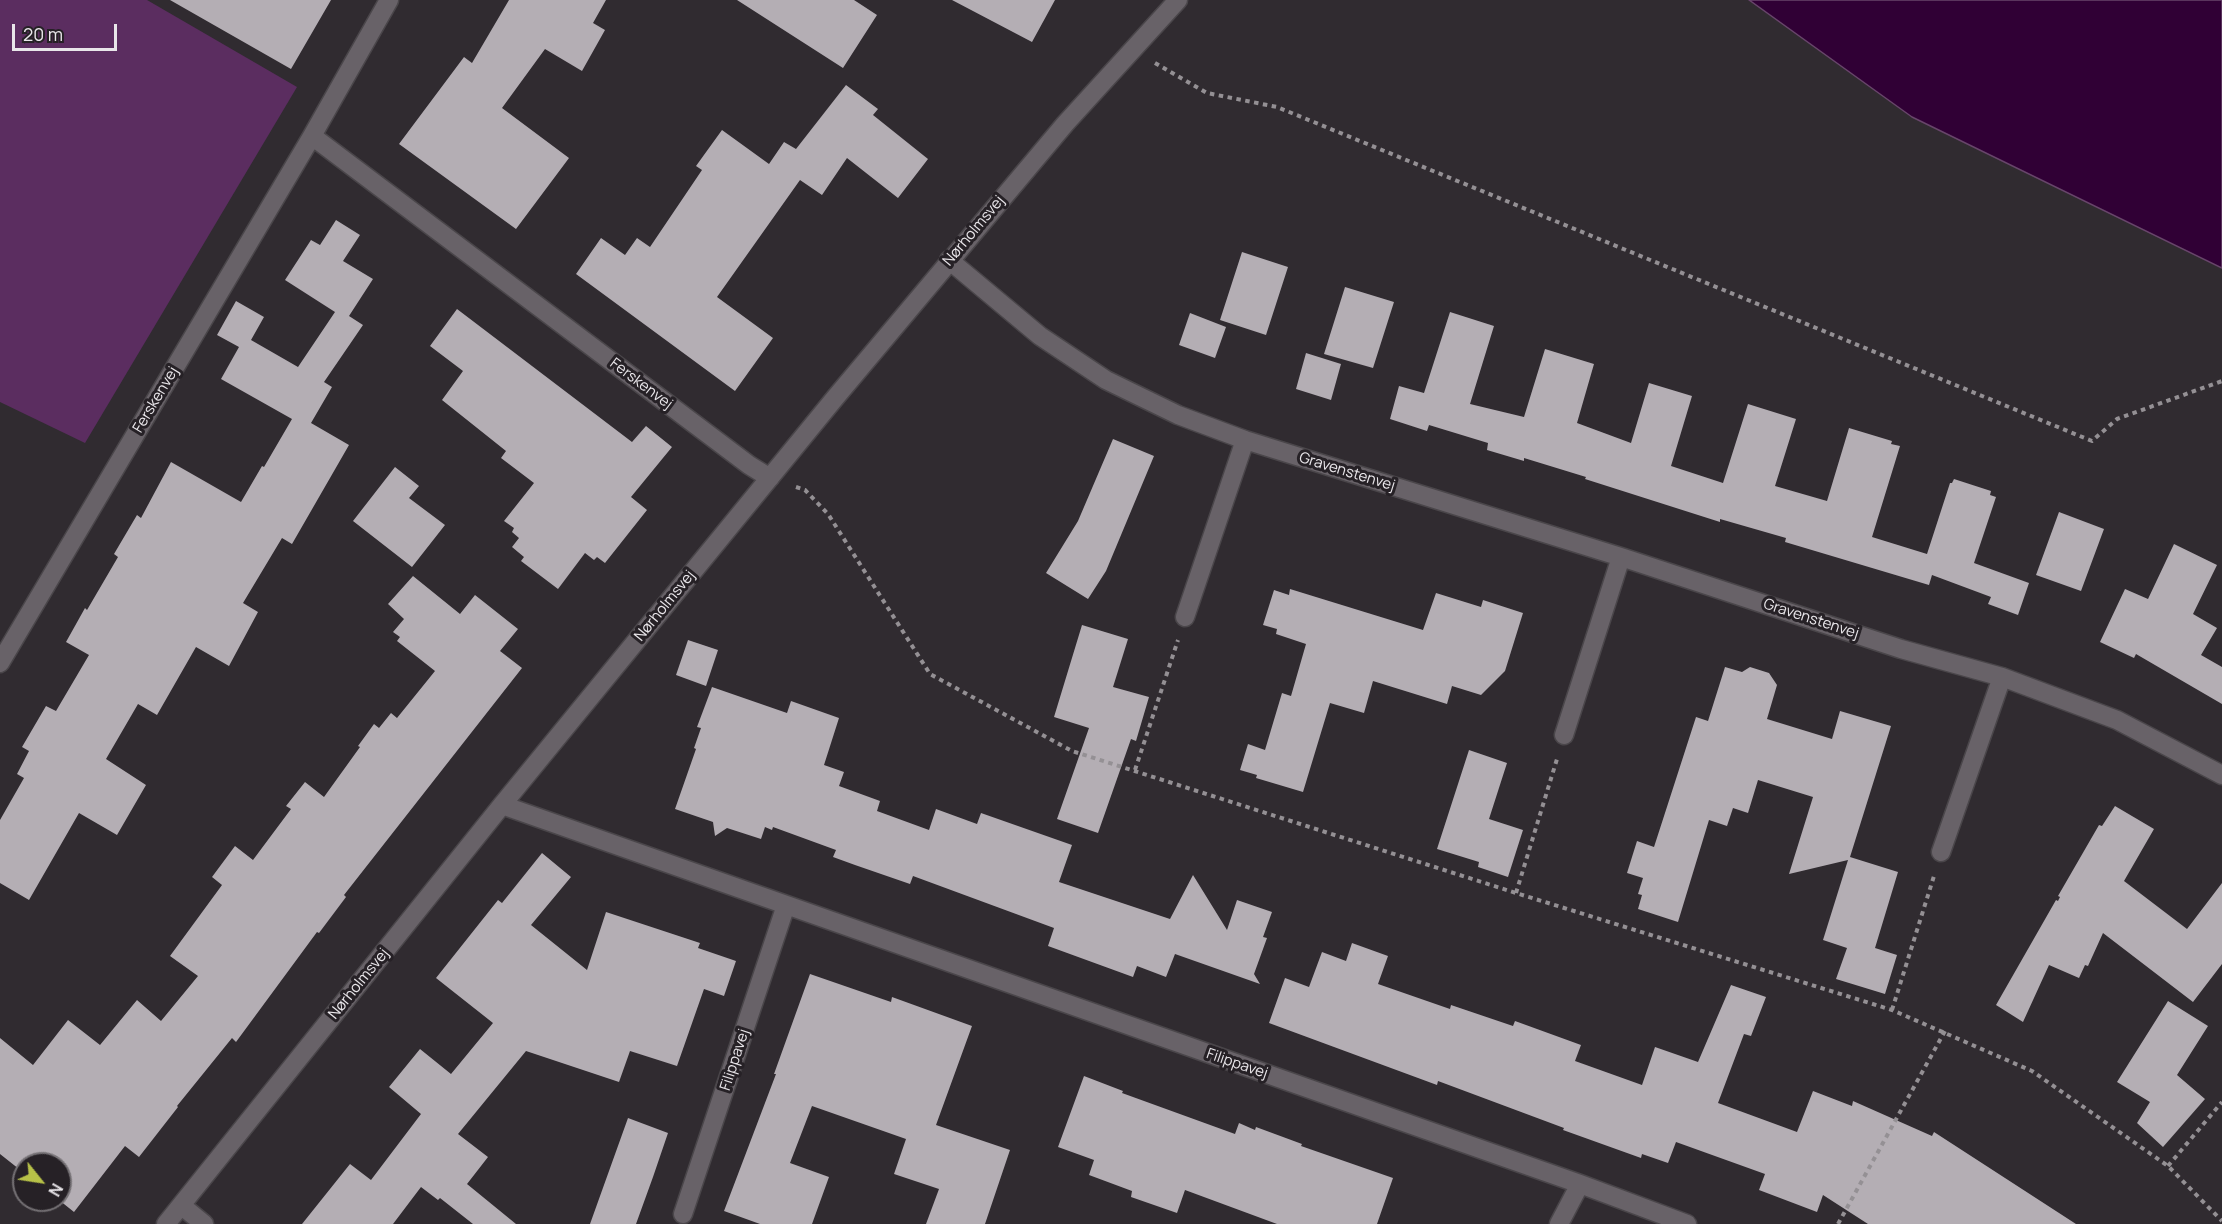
<!DOCTYPE html>
<html>
<head>
<meta charset="utf-8">
<style>
  body { margin:0 }
  #map { position:relative; width:2222px; height:1224px; overflow:hidden; background:#302b30; font-family:Manrope,sans-serif }
  canvas { display:block }
  .north { position:absolute; left:12px; top:1152px; width:60px; height:60px; box-sizing:border-box; background:#262126; border:2px solid #747074; border-radius:50%; rotate:120deg; font-size:16px; font-weight:700; line-height:24px; text-align:center; color:#e9e6ea }
  .north::after { content:''; display:block; margin:auto; width:21px; height:27px; background:#b7c148; clip-path:polygon(50% 0,100% 100%,50% 72%,0 100%) }
  .scale { position:absolute; left:12px; top:24px; width:105px; height:27px; box-sizing:border-box; border:3px solid #e9e6ea; border-top:0; padding-left:8px; font-size:18px; line-height:21px; white-space:nowrap; color:#e9e6ea; -webkit-text-stroke:4px #262126; paint-order:stroke }
</style>
</head>
<body>
<div id="map">
<canvas width="2222" height="1224"></canvas>
<div class="north">N</div>
<div class="scale">20 m</div>
</div>
<script>
const ctx = document.querySelector('canvas').getContext('2d');
ctx.lineJoin = 'round';
function fillPath(path, color) { ctx.fillStyle = color; ctx.fill(path, 'evenodd'); }
function strokePath(path, color, width, dash) { ctx.strokeStyle = color; ctx.lineWidth = width; ctx.lineCap = dash ? 'butt' : 'round'; ctx.setLineDash(dash || []); ctx.stroke(path); }
function label(font, color, halo, rows, align = 'center') {
  ctx.font = font + ' Manrope,sans-serif'; ctx.lineWidth = 6; ctx.setLineDash([]); ctx.textBaseline = 'middle'; ctx.strokeStyle = halo; ctx.fillStyle = color; for (const [text, x, y, turn = 0] of rows) {
    ctx.save(); ctx.translate(x, y); ctx.rotate((+turn || 0) * Math.PI / 180); ctx.textAlign = isNaN(turn) ? turn : align; if (halo) ctx.strokeText(text, 0, 0); ctx.fillText(text, 0, 0); ctx.restore();
  }
}
const green = new Path2D(`
  M 0,0 L 147,0 L 297,87 L 85,443 L 0,402 Z`);
const water = new Path2D(`
  M 1749,0 L 2222,0 L 2222,268 L 1912,117 Z`);
const building = new Path2D(`
  M 170,0 L 331,0 L 291,69 Z
  M 509,0 L 606,0 L 593,23 L 605,30 L 582,71 L 545,49 L 502,108 L 569,158 L 516,229 L 399,144 L 464,57 L 472,63 Z
  M 737,0 L 854,0 L 877,15 L 843,68 Z
  M 952,0 L 1055,0 L 1032,42 Z
  M 846,85 L 878,109 L 873,115 L 928,159 L 898,198 L 847,158 L 822,195 L 800,180 L 717,297 L 773,338 L 735,391 L 576,274 L 601,238 L 625,255 L 637,238 L 650,247 L 702,170 L 696,166 L 722,130 L 769,164 L 784,142 L 796,149 Z
  M 336,220 L 360,235 L 343,261 L 373,279 L 349,316 L 363,325 L 324,382 L 332,387 L 311,423 L 349,445 L 292,544 L 282,538 L 243,603 L 258,612 L 229,666 L 196,647 L 157,715 L 138,704 L 106,759 L 146,785 L 117,835 L 79,813 L 29,900 L 0,883 L 0,820 L 24,778 L 17,774 L 29,751 L 22,747 L 46,706 L 56,711 L 89,655 L 66,642 L 85,608 L 87,610 L 118,557 L 114,554 L 137,515 L 141,518 L 171,462 L 241,502 L 262,466 L 264,467 L 292,419 L 221,379 L 239,347 L 217,335 L 236,301 L 264,317 L 251,340 L 298,367 L 335,312 L 285,280 L 311,240 L 320,245 Z
  M 1242,252 L 1288,267 L 1266,335 L 1220,320 Z
  M 1345,287 L 1394,302 L 1373,368 L 1324,354 Z
  M 457,309 L 632,442 L 646,426 L 672,447 L 631,497 L 647,510 L 605,563 L 597,557 L 594,560 L 585,553 L 558,589 L 521,561 L 524,557 L 512,547 L 519,538 L 512,532 L 514,528 L 504,521 L 534,483 L 501,458 L 506,451 L 442,400 L 463,371 L 430,346 Z
  M 1450,312 L 1494,326 L 1470,404 L 1524,417 L 1545,349 L 1594,364 L 1577,423 L 1631,443 L 1649,383 L 1692,396 L 1671,466 L 1723,483 L 1748,404 L 1796,419 L 1775,486 L 1827,501 L 1849,428 L 1892,441 L 1891,444 L 1900,446 L 1872,537 L 1927,554 L 1950,483 L 1952,483 L 1954,479 L 1991,491 L 1990,495 L 1996,497 L 1974,563 L 2029,583 L 2018,615 L 1988,604 L 1991,597 L 1932,575 L 1929,585 L 1785,542 L 1786,538 L 1720,519 L 1720,522 L 1585,479 L 1586,477 L 1524,458 L 1524,461 L 1487,450 L 1488,443 L 1429,425 L 1427,431 L 1390,419 L 1399,386 L 1424,393 Z
  M 1190,313 L 1226,327 L 1215,358 L 1179,345 Z
  M 1306,353 L 1341,364 L 1331,400 L 1296,389 Z
  M 1113,439 L 1154,456 L 1106,571 L 1088,599 L 1046,573 L 1078,521 Z
  M 395,467 L 419,486 L 409,498 L 445,525 L 412,567 L 353,521 Z
  M 2059,512 L 2104,529 L 2081,591 L 2036,575 Z
  M 2174,544 L 2217,565 L 2193,614 L 2217,628 L 2201,655 L 2222,667 L 2222,704 L 2136,654 L 2134,658 L 2100,642 L 2125,589 L 2148,599 Z
  M 413,576 L 460,614 L 475,595 L 518,629 L 500,651 L 522,668 L 344,895 L 346,897 L 319,933 L 317,932 L 236,1042 L 232,1038 L 177,1106 L 178,1107 L 139,1157 L 125,1146 L 74,1212 L 59,1200 L 60,1164 L 24,1164 L 24,1173 L 0,1154 L 0,1038 L 33,1065 L 68,1020 L 100,1045 L 137,1000 L 161,1021 L 198,976 L 170,956 L 222,885 L 212,877 L 235,846 L 253,860 L 291,809 L 286,806 L 305,782 L 324,797 L 360,747 L 358,746 L 374,724 L 379,728 L 391,713 L 397,718 L 435,671 L 397,641 L 400,637 L 393,632 L 404,619 L 388,604 Z
  M 1290,589 L 1423,630 L 1436,593 L 1481,607 L 1483,600 L 1523,613 L 1505,671 L 1481,695 L 1452,686 L 1447,704 L 1373,681 L 1364,713 L 1330,703 L 1303,792 L 1256,778 L 1257,775 L 1240,770 L 1248,744 L 1265,750 L 1282,693 L 1291,696 L 1306,644 L 1276,634 L 1277,629 L 1263,625 L 1274,590 L 1289,595 Z
  M 1082,625 L 1128,639 L 1113,687 L 1149,697 L 1136,741 L 1131,739 L 1098,833 L 1057,819 L 1089,728 L 1054,717 Z
  M 688,640 L 718,650 L 706,686 L 676,675 Z
  M 1725,667 L 1742,672 L 1750,667 L 1769,673 L 1777,685 L 1767,719 L 1832,739 L 1840,711 L 1891,726 L 1850,857 L 1898,872 L 1875,948 L 1897,955 L 1885,994 L 1836,979 L 1847,948 L 1823,940 L 1848,860 L 1789,874 L 1813,797 L 1758,780 L 1748,813 L 1733,808 L 1727,826 L 1709,820 L 1678,922 L 1638,909 L 1642,895 L 1638,894 L 1643,878 L 1627,873 L 1637,841 L 1654,847 L 1696,717 L 1708,721 Z
  M 712,687 L 787,713 L 791,701 L 839,718 L 824,765 L 844,772 L 839,786 L 880,801 L 877,811 L 929,830 L 936,809 L 977,824 L 981,813 L 1072,845 L 1059,882 L 1170,919 L 1193,875 L 1227,930 L 1237,900 L 1272,912 L 1263,937 L 1267,938 L 1254,974 L 1260,984 L 1175,954 L 1166,977 L 1137,966 L 1133,977 L 1048,946 L 1054,928 L 913,876 L 910,884 L 855,865 L 833,857 L 836,850 L 773,827 L 772,830 L 765,827 L 761,839 L 727,828 L 715,836 L 713,822 L 675,809 L 696,749 L 694,748 L 701,728 L 697,727 Z
  M 1469,750 L 1507,763 L 1489,819 L 1523,830 L 1508,877 L 1478,867 L 1479,862 L 1437,849 Z
  M 2115,806 L 2154,829 L 2124,881 L 2187,929 L 2222,883 L 2222,964 L 2193,1002 L 2103,933 L 2088,966 L 2085,965 L 2079,978 L 2049,965 L 2023,1022 L 1996,1005 L 2056,900 L 2058,901 L 2060,897 L 2058,896 L 2099,825 L 2102,826 Z
  M 542,853 L 571,877 L 531,925 L 587,970 L 606,912 L 700,943 L 698,948 L 736,961 L 724,996 L 704,989 L 677,1066 L 630,1051 L 619,1082 L 526,1051 L 458,1134 L 488,1157 L 467,1184 L 516,1224 L 473,1224 L 440,1198 L 438,1200 L 421,1187 L 393,1224 L 302,1224 L 350,1164 L 371,1180 L 421,1114 L 389,1087 L 420,1049 L 451,1074 L 493,1023 L 436,978 L 498,900 L 502,903 Z
  M 1352,943 L 1388,956 L 1378,984 L 1450,1009 L 1451,1005 L 1513,1026 L 1515,1021 L 1581,1045 L 1575,1061 L 1642,1085 L 1655,1047 L 1698,1062 L 1731,985 L 1766,997 L 1751,1036 L 1744,1034 L 1718,1103 L 1797,1132 L 1813,1091 L 1852,1106 L 1853,1101 L 1932,1136 L 1934,1132 L 2076,1224 L 1868,1224 L 1823,1195 L 1817,1212 L 1759,1190 L 1765,1174 L 1676,1142 L 1668,1163 L 1642,1154 L 1641,1158 L 1563,1130 L 1564,1128 L 1438,1081 L 1437,1085 L 1269,1023 L 1285,978 L 1309,987 L 1322,952 L 1346,961 Z
  M 810,974 L 891,1002 L 892,997 L 972,1026 L 936,1125 L 1010,1150 L 985,1224 L 926,1224 L 939,1189 L 894,1174 L 906,1139 L 812,1106 L 790,1163 L 829,1177 L 812,1224 L 760,1224 L 724,1211 L 776,1074 L 774,1074 Z
  M 2168,1001 L 2208,1026 L 2177,1075 L 2205,1099 L 2163,1147 L 2137,1123 L 2150,1102 L 2117,1082 Z
  M 1084,1076 L 1123,1091 L 1122,1093 L 1235,1134 L 1239,1123 L 1255,1130 L 1256,1127 L 1302,1144 L 1301,1146 L 1393,1178 L 1377,1224 L 1277,1224 L 1185,1190 L 1177,1213 L 1131,1197 L 1132,1191 L 1089,1175 L 1094,1160 L 1058,1147 Z
  M 628,1118 L 668,1133 L 653,1177 L 636,1224 L 590,1224 Z`);
const path = new Path2D(`
  M 1155,63 L 1207,93 L 1277,107 L 2092,441 L 2117,419 L 2222,381
  M 796,487 L 805,490 L 828,514 L 930,674 L 1072,751 L 1516,893 L 1892,1010 L 2032,1071 L 2168,1166 L 2222,1221
  M 1135,770 L 1178,640
  M 1516,893 L 1557,759
  M 1892,1010 L 1934,876
  M 2168,1166 L 2222,1102
  M 1838,1224 L 1945,1031`);
const minor = new Path2D(`
  M 312,136 L 749,465 L 770,478
  M 949,260 L 1040,336 L 1106,380 L 1178,415 L 1245,440 L 1621,557 L 1901,649 L 2002,677 L 2117,720 L 2222,775
  M 1185,617 L 1245,440
  M 0,663 L 312,136 L 389,0
  M 1564,735 L 1621,557
  M 502,805 L 1580,1184 L 1687,1224
  M 1941,852 L 2002,677
  M 182,1206 L 204,1224
  M 683,1214 L 786,905
  M 166,1224 L 502,805 L 835,398 L 1065,124 L 1178,0
  M 1559,1224 L 1580,1184`);
const streetNames = [
  ["Nørholmsvej",974,231,-50],
  ["Ferskenvej",641,384,37],
  ["Ferskenvej",156,400,-59],
  ["Gravenstenvej",1347,472,17],
  ["Nørholmsvej",665,606,-51],
  ["Gravenstenvej",1811,619,18],
  ["Nørholmsvej",359,984,-51],
  ["Filippavej",735,1060,-72],
  ["Filippavej",1237,1064,19]
];
fillPath(green, '#5b2d60');
fillPath(water, '#300035');
strokePath(water, '#68456b', 1.5);
fillPath(building, '#b4aeb4');
strokePath(minor, '#4a464a', 21);
strokePath(path, '#949094', 4, [4.5, 4.5]);
strokePath(minor, '#686268', 18);
label('15px', '#e9e6ea', '#262126', streetNames);
</script>
</body>
</html>
